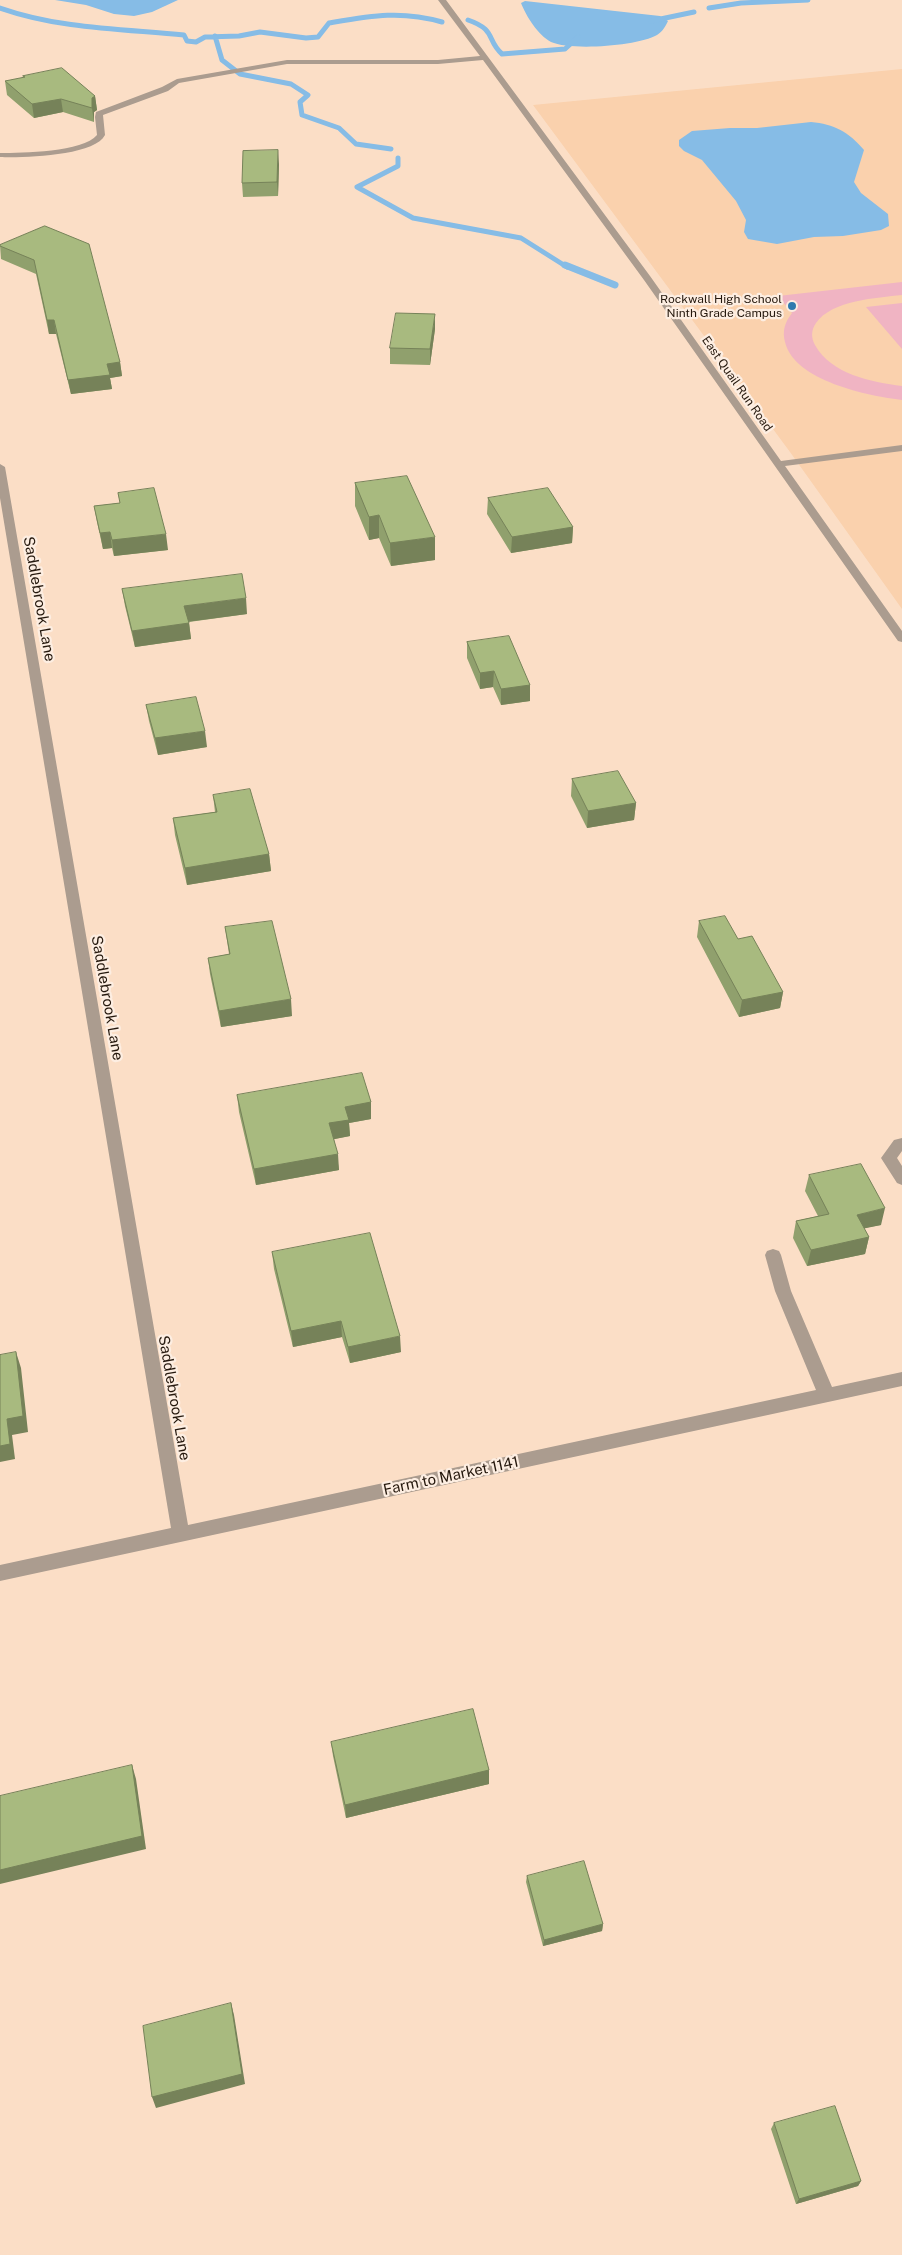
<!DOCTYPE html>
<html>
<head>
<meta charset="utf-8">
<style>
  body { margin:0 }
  canvas { display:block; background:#fbdec6 }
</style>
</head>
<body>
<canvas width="902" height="2255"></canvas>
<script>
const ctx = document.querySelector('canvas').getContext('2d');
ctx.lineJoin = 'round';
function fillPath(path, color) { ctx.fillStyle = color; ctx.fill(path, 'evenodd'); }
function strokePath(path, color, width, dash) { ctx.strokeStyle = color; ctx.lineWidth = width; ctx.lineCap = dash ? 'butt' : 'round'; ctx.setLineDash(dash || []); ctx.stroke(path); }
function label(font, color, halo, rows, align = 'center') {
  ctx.font = font + ' "Public Sans",sans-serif'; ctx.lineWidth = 4.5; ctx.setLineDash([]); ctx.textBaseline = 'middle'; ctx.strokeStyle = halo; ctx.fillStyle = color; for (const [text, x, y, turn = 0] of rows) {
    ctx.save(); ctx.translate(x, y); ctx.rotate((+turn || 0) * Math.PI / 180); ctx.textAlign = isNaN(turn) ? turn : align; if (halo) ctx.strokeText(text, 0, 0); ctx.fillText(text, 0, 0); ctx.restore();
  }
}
const built = new Path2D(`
  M 902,69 L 902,609 L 790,452 L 533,105 Z`);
const green = new Path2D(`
  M 902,282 L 902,295 C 877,298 832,300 816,323 C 811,330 811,338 815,345 C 831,374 871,382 902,386 L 902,400 C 869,396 794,381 785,342 C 782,331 785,322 792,313 L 778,296 Z
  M 902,303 L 902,349 L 866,307 Z`);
const water = new Path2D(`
  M 55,0 L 178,0 L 152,12 L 134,16 L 114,14 L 86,5 Z
  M 525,1 L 660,16 L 668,21 C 665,27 663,31 657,35 C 638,46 571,51 551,42 C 538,35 526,16 521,3 Z
  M 811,122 C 834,124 849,132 864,150 L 854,182 L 861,193 L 888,214 L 889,226 L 881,230 L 843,236 L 814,237 L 777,244 L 748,239 L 744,232 L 746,220 L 736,201 L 702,160 L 684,151 L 679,146 L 679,140 L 692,131 L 730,128 L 757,128 Z`);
const streamFar1 = new Path2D(`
  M 0,8 C 60,29 122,29 184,35 L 187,41 L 196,42 L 205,37 L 239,36 L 260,32 L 306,38 L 318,37 L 329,23 C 370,16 401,10 442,22
  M 709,8 L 741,3 L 808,0
  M 468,20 C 497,30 486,40 502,54 L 565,49 L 578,37
  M 651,21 L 694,12
  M 215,36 L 222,60 L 240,74 L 291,84 L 308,95 L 300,102 L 302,115 L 339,128 L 356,144 L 391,149
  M 398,158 L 398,166 L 357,187 L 413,218 L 521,238 L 567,267`);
const stream = new Path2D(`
  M 565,265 L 615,285`);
const minor = new Path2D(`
  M 438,0 L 446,0 L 650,276 L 781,461 L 902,445 L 902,451 L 785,466 L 902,631 L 902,642 L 898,641 L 644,280 L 483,60 L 438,64 L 287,64 L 179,83 L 168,91 L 103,115 L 105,135 C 95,156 22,158 0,157 L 0,153 C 22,153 83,152 97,135 L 95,117 L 96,112 L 162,87 L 177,79 L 287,60 L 438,60 L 480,56 Z
  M 0,464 L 5,467 L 188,1525 L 816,1390 L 775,1291 L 765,1255 L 767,1251 L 773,1249 L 779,1251 L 781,1255 L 791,1291 L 832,1387 L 902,1372 L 902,1386 L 0,1581 L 0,1565 L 171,1528 L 0,498 Z
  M 902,1138 L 902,1151 L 897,1158 L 902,1166 L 902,1185 L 897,1183 L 881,1158 L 894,1140 Z`);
const wall = new Path2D(`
  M 23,76 L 95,96 L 97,110 L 94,112 L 94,122 L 63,112 L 34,118 L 7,95 L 5,81 L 23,78 Z
  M 279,164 L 278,196 L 243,197 L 242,183 Z
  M 45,226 L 120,362 L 122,376 L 110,378 L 112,389 L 71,394 L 56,334 L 49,334 L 36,274 L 1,259 L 0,245 Z
  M 435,329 L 430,365 L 390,364 L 390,348 Z
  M 355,483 L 435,560 L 391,566 L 379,538 L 369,540 L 355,506 Z
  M 118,493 L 168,550 L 114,556 L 112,548 L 103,549 L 97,522 L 94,506 L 120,503 Z
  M 488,498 L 573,527 L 572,543 L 511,553 L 487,514 Z
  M 122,589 L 247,614 L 189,622 L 191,639 L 135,647 L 125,606 Z
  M 467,642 L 530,685 L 530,701 L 501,705 L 493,687 L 480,689 L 467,658 Z
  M 146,705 L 207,747 L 158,755 L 149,721 Z
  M 572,779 L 636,803 L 634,820 L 587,828 L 571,796 Z
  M 213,795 L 269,854 L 271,871 L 187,885 L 175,835 L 173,818 L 215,812 Z
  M 699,921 L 738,939 L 783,992 L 780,1008 L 739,1017 L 697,937 Z
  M 225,927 L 292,1016 L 221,1027 L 210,974 L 208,958 L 229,954 Z
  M 237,1095 L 371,1102 L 371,1119 L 349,1123 L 350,1136 L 334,1139 L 339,1170 L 256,1185 L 239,1112 Z
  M 809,1175 L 881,1225 L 864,1228 L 869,1237 L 865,1254 L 807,1266 L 793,1238 L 796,1221 L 818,1216 L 805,1191 Z
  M 272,1252 L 401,1352 L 350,1363 L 342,1337 L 293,1347 L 274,1269 Z
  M 331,1742 L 489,1770 L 489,1784 L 346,1818 L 333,1756 Z
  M 527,1876 L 603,1924 L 602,1931 L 543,1946 L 526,1882 Z
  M 774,2123 L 861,2181 L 858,2186 L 796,2204 L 771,2129 Z`);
const shadedWall = new Path2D(`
  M 95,96 L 97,110 L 94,112 L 94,122 L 92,108 L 92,98 Z
  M 61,99 L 63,112 L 34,118 L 32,104 Z
  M 278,150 L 279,164 L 278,196 L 277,182 Z
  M 435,314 L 435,329 L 430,365 L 430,349 Z
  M 47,320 L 54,320 L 56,334 L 49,334 Z
  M 120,362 L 122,376 L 110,378 L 112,389 L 71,394 L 68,380 L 107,364 Z
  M 379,515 L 379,538 L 369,540 L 369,517 Z
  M 573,527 L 572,543 L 511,553 L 512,537 Z
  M 110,532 L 112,548 L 103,549 L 100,533 Z
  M 166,534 L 168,550 L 114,556 L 112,540 Z
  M 435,537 L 435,560 L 391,566 L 390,543 Z
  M 246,598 L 247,614 L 186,622 L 184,606 Z
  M 189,623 L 191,639 L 135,647 L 132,631 Z
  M 494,671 L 493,687 L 480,689 L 480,673 Z
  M 530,685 L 530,701 L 501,705 L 501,689 Z
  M 205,731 L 207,747 L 158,755 L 155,738 Z
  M 636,803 L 634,820 L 587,828 L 588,811 Z
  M 269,854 L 271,871 L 187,885 L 185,868 Z
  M 783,992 L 780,1008 L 739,1017 L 742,1000 Z
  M 291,999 L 292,1016 L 221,1027 L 219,1011 Z
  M 371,1102 L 371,1119 L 349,1123 L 350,1136 L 330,1140 L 329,1123 L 345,1107 Z
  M 338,1154 L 339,1170 L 256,1185 L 254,1169 Z
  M 885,1208 L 881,1225 L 852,1231 L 857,1215 Z
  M 869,1237 L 865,1254 L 807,1266 L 811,1250 Z
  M 341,1321 L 342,1337 L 293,1347 L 291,1331 Z
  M 400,1336 L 401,1352 L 350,1363 L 348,1347 Z
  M 16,1352 L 21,1368 L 28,1432 L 12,1435 L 15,1459 L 0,1462 L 0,1446 L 7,1419 Z
  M 132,1765 L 136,1779 L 146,1849 L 0,1884 L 0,1870 Z
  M 489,1770 L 489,1784 L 346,1818 L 345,1805 Z
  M 603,1924 L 602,1931 L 543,1946 L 544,1940 Z
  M 231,2003 L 234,2015 L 245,2084 L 156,2108 L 152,2097 Z
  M 861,2181 L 858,2186 L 796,2204 L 799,2199 Z`);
const building = new Path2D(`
  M 62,68 L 95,96 L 92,98 L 92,108 L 61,99 L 32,104 L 5,81 L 25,77 L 23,76 Z
  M 278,150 L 277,182 L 242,183 L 243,151 Z
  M 45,226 L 89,244 L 120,362 L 107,364 L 110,375 L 68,380 L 54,320 L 47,320 L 34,260 L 0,246 L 0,245 Z
  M 396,313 L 435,314 L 430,349 L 390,348 Z
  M 407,476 L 435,537 L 390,543 L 379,515 L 369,517 L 355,483 Z
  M 154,488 L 166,534 L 112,540 L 110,532 L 100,533 L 94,506 L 120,503 L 118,493 Z
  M 548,488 L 573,527 L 512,537 L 488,498 Z
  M 242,574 L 246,598 L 184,606 L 189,623 L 132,631 L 122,589 Z
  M 509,636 L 530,685 L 501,689 L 494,671 L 480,673 L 467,642 Z
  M 196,697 L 205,731 L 155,738 L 146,705 Z
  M 618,771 L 636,803 L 588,811 L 572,779 Z
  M 250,789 L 269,854 L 185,868 L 173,818 L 217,812 L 213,795 Z
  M 725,916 L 738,939 L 752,936 L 783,992 L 742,1000 L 699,921 Z
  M 272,921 L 291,999 L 219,1011 L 208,958 L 230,954 L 225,927 Z
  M 362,1073 L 371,1102 L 345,1107 L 349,1120 L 329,1123 L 338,1154 L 254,1169 L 237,1095 Z
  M 861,1164 L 885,1208 L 857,1215 L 869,1237 L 811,1250 L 796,1221 L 829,1214 L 809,1175 Z
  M 370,1233 L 400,1336 L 348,1347 L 341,1321 L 291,1331 L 272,1252 Z
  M 16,1352 L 23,1416 L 7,1419 L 10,1444 L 0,1446 L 0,1355 Z
  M 473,1709 L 489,1770 L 345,1805 L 331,1742 Z
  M 132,1765 L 142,1836 L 0,1870 L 0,1796 Z
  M 584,1861 L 603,1924 L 544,1940 L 527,1876 Z
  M 231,2003 L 242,2074 L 152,2097 L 143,2026 Z
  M 835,2106 L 861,2181 L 799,2199 L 774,2123 Z`);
const markers = [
  [792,306,5,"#2f7aae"]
];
const farPoinames = [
  ["Rockwall High School",782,299],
  ["Ninth Grade Campus",782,313]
];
const farStreetnames = [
  ["East Quail Run Road",737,384,55]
];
const streetNames = [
  ["Saddlebrook Lane",39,599,80],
  ["Saddlebrook Lane",107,998,80],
  ["Saddlebrook Lane",174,1398,80],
  ["Farm to Market 1141",451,1476,-12]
];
fillPath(built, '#fad1ad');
fillPath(green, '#f0b4c3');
fillPath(water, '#86bce6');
strokePath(streamFar1, '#86bce6', 5);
strokePath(stream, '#86bce6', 7);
fillPath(minor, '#ab9c8f');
fillPath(wall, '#90a06d');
fillPath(shadedWall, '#768259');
fillPath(building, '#a8ba7f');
strokePath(building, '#768259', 1);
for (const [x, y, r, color] of markers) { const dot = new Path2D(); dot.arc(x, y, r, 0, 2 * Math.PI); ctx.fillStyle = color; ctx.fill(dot); strokePath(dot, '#fdeee2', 2); }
label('12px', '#25180d', '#fdeee2', farPoinames, 'right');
label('12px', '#25180d', '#fdeee2', farStreetnames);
label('15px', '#25180d', '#fdeee2', streetNames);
</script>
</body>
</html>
